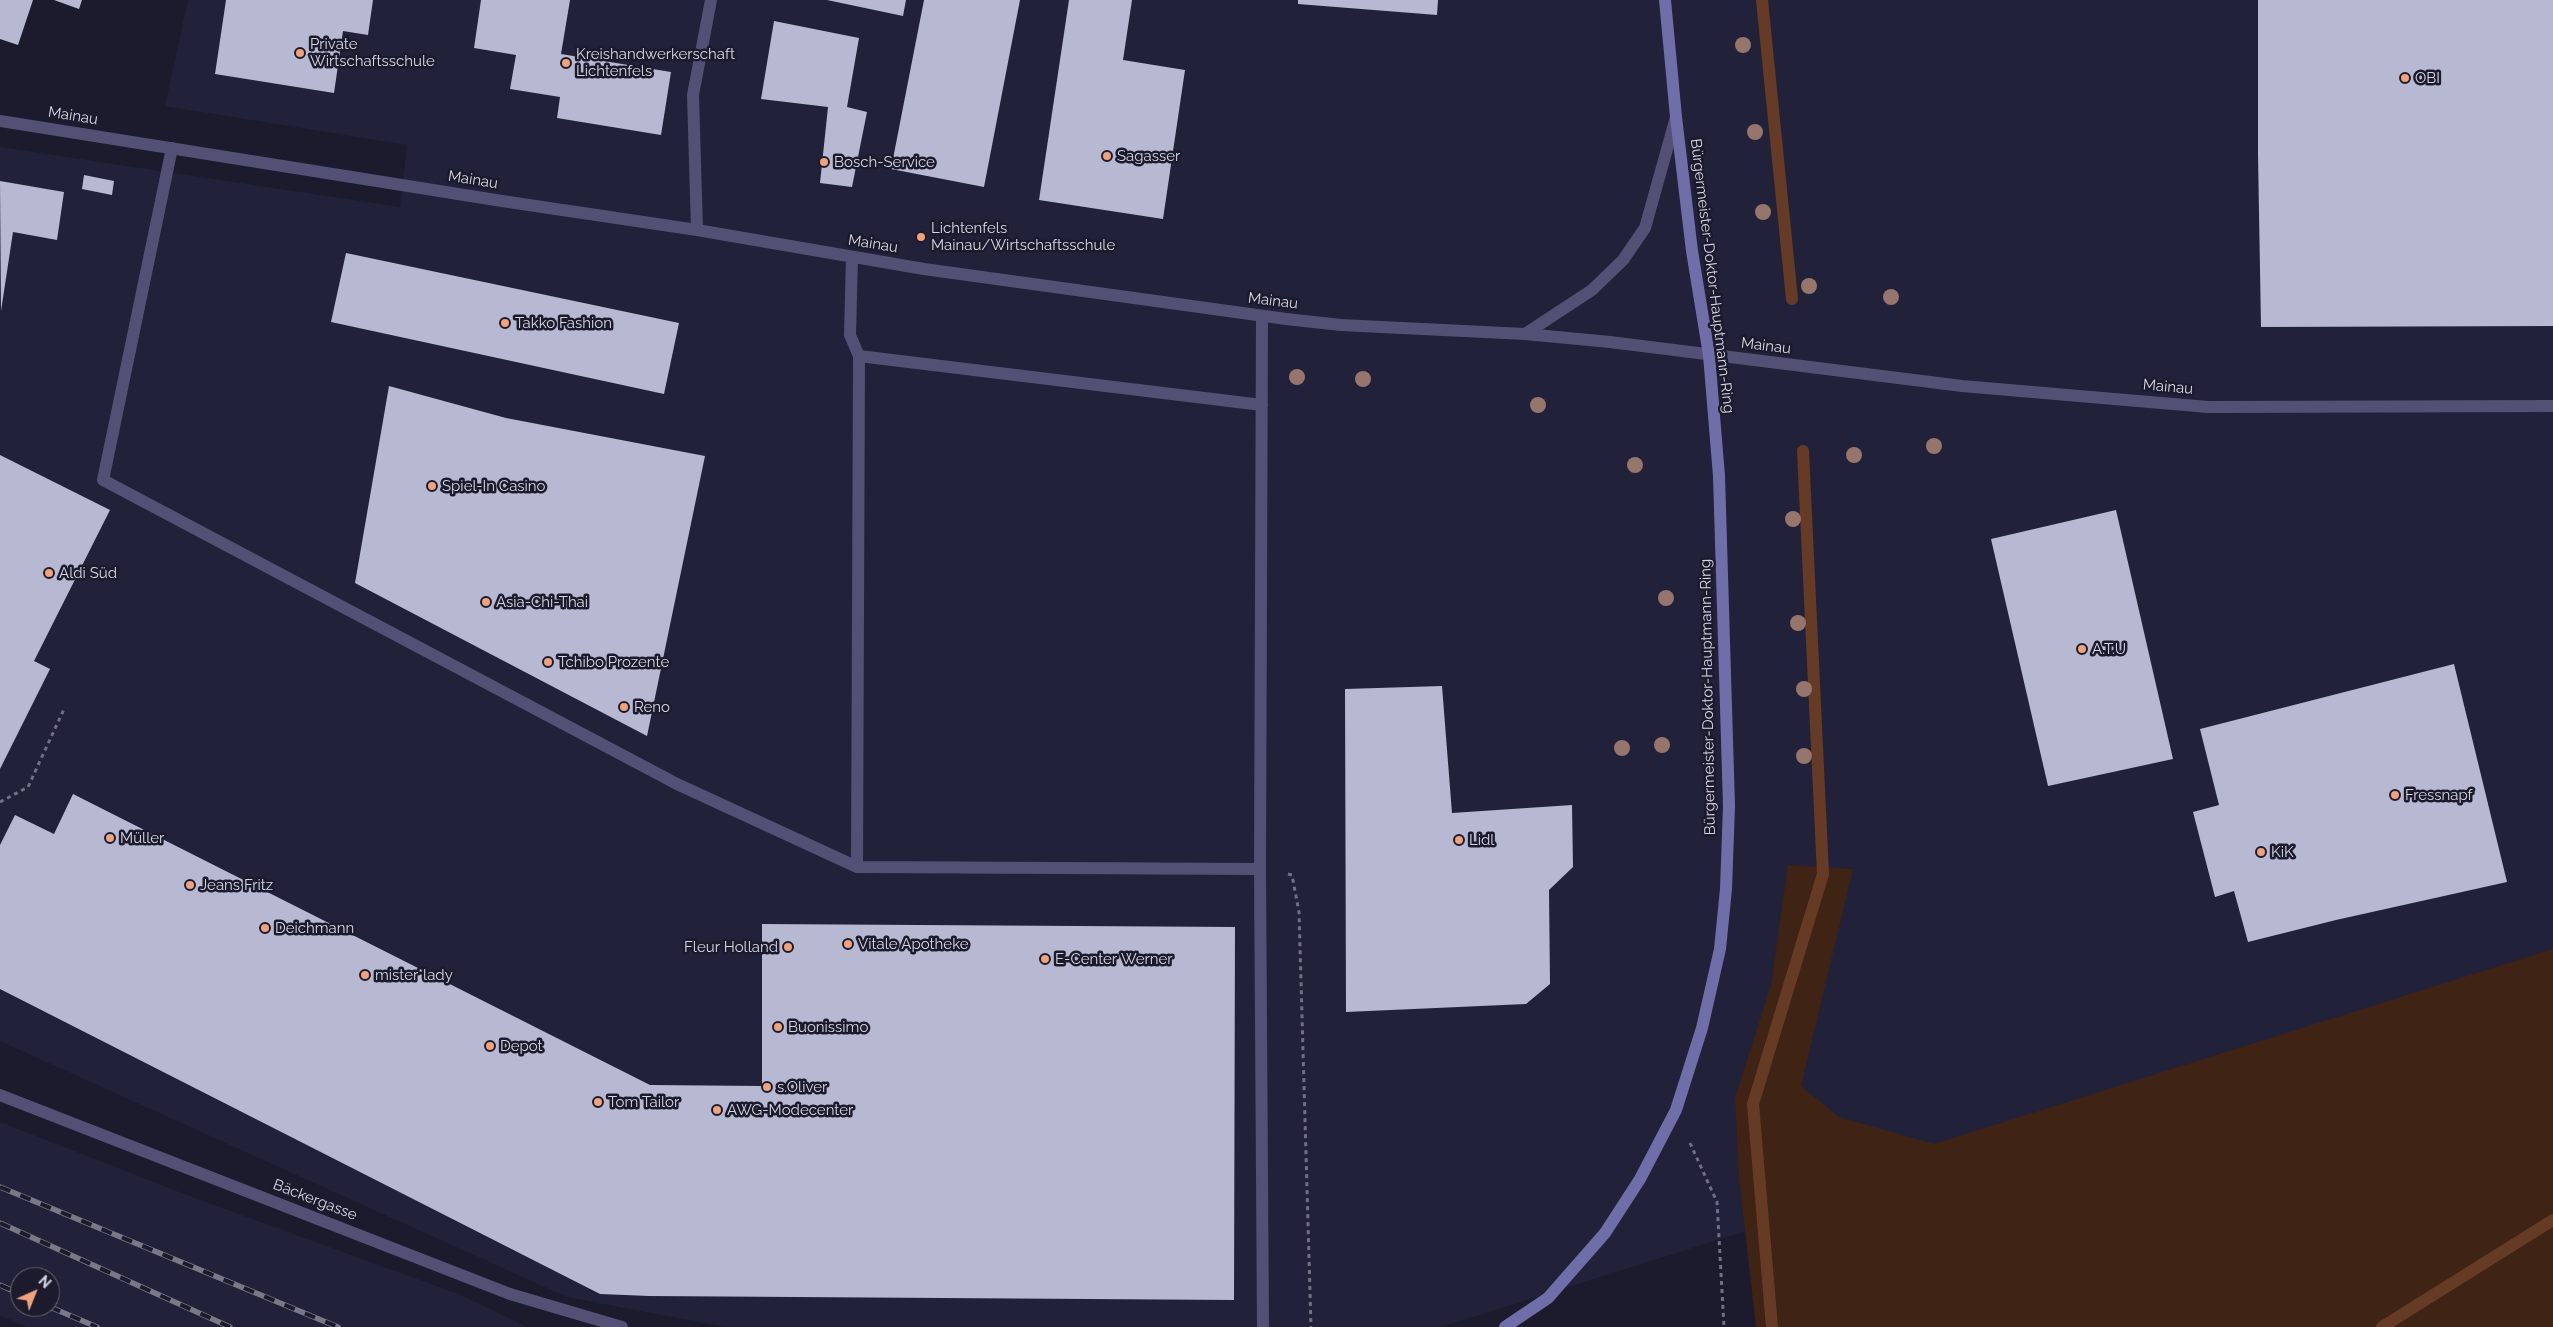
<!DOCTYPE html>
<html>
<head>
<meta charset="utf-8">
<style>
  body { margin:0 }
  #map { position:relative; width:2553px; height:1327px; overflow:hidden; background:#1c1b2e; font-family:Raleway,sans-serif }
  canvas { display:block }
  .north { position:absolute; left:10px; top:1267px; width:50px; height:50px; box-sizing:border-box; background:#1c1b2e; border:1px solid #666676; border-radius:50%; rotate:44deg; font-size:14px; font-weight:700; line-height:20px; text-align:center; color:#d6d6e3 }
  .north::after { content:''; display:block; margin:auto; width:18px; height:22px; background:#f0a27a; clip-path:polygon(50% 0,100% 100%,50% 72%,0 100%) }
</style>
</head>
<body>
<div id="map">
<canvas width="2553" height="1327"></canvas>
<div class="north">N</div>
</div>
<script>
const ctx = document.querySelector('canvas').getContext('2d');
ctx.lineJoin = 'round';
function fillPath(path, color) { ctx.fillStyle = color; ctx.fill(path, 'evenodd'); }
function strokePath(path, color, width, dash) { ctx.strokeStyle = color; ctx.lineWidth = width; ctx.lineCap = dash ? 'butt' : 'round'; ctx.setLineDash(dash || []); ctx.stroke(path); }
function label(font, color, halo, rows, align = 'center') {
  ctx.font = font + ' Raleway,sans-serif'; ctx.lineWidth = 5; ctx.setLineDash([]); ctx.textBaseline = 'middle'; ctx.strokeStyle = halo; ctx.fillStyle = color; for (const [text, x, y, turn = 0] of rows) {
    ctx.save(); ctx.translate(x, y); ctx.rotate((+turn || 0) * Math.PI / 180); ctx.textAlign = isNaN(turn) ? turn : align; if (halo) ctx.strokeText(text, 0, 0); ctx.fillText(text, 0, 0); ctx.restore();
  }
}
const built = new Path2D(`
  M 188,0 L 2553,0 L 2553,977 L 1441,1327 L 725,1327 L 567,1297 L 0,1041 L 0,147 L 400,207 L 407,145 L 165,106 Z
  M 0,1122 L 192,1197 L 461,1295 L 527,1327 L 27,1327 L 0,1315 ZM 20,1277 L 50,1277 L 50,1307 L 20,1307 Z`);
const green = new Path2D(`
  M 1788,865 L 1853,869 L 1801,1086 L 1839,1117 L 1934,1144 L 2553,949 L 2553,1327 L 1756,1327 L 1739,1177 L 1735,1098 L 1771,985 Z`);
const stream = new Path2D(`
  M 1762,0 L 1792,299
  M 1772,1327 L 1753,1104 L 1823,874 L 1803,451
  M 2382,1327 L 2553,1220`);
const building = new Path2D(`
  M 0,0 L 33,0 L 18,45 L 0,39 Z
  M 54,0 L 82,0 L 79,9 Z
  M 226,0 L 373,0 L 368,35 L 343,31 L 334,93 L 215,74 Z
  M 481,0 L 570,0 L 561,54 L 671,72 L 661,135 L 557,118 L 560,97 L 510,89 L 516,55 L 474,48 Z
  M 827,0 L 906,0 L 903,16 Z
  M 924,0 L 1020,0 L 984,187 L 891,169 Z
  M 1069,0 L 1132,0 L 1123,60 L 1185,70 L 1163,219 L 1039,200 Z
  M 1298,0 L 1438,0 L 1437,15 L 1298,4 Z
  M 2258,0 L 2553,0 L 2553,326 L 2261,327 L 2258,155 Z
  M 774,21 L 859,38 L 847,107 L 867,112 L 852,187 L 820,183 L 828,107 L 761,99 Z
  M 84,175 L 114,181 L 112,195 L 82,189 Z
  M 0,181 L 64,192 L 57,240 L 13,232 L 1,311 Z
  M 346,253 L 679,323 L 664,394 L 331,322 Z
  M 389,386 L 506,418 L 705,456 L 647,736 L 355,583 Z
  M 0,455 L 110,510 L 34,661 L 50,669 L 0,769 Z
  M 2116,510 L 2173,759 L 2048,786 L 1991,539 Z
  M 2454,664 L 2507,882 L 2336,920 L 2248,942 L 2234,891 L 2215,897 L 2193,812 L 2219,805 L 2200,729 Z
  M 1442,686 L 1452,813 L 1572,805 L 1573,867 L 1549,890 L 1550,984 L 1526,1004 L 1346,1012 L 1345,689 Z
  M 73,794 L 650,1085 L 762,1086 L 762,924 L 1235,927 L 1234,1300 L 649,1296 L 600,1294 L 0,989 L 0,845 L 15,815 L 54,834 Z`);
const path = new Path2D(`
  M 0,802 L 28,787 L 65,707
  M 1288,874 L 1292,875 L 1299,912 L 1311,1327
  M 1690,1143 L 1717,1202 L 1724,1327`);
const lane = new Path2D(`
  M 172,148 L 103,480 L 677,784 L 857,867
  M 697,230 L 693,95 L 711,0
  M 852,257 L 850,335 L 859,356 L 857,867 L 1260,869
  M 1262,316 L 1260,869 L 1263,1327
  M 859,356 L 1262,405`);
const street = new Path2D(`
  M 0,121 L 502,201 L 697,230 L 924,269 L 1286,319 L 1341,325 L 1525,334 L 1610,342 L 1962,386 L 2208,407 L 2553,406
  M 1525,334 L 1592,290 L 1623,260 L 1645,228 L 1676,117
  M 0,1095 L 510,1294 L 622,1327`);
const secondary = new Path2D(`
  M 1505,1327 L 1548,1298 L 1605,1233 L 1640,1179 L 1676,1110 L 1702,1028 L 1720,949 L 1726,889 L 1729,806 L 1719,476 L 1709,355 L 1692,251 L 1676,117 L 1665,0`);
const rail = new Path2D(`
  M 0,1187 L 338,1327
  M 0,1223 L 230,1327
  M 0,1285 L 20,1294
  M 50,1307 L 97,1327`);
const trees = [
  [1743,45],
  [1755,132],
  [1763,212],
  [1809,286],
  [1891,297],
  [1297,377],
  [1363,379],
  [1538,405],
  [1934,446],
  [1854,455],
  [1635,465],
  [1793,519],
  [1666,598],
  [1798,623],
  [1804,689],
  [1662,745],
  [1622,748],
  [1804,756]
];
const markers = [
  [300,53,5,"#f0a27a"],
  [566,63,5,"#f0a27a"],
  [2405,78,5,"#f0a27a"],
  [1107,156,5,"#f0a27a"],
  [824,162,5,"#f0a27a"],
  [921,237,5,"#f0a27a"],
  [505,323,5,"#f0a27a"],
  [432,486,5,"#f0a27a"],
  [49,573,5,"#f0a27a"],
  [486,602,5,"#f0a27a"],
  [2082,649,5,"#f0a27a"],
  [548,662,5,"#f0a27a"],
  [624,707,5,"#f0a27a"],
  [2395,795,5,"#f0a27a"],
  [110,838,5,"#f0a27a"],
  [1459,840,5,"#f0a27a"],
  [2261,852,5,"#f0a27a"],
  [190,885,5,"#f0a27a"],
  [265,928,5,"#f0a27a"],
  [848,944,5,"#f0a27a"],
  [788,947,5,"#f0a27a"],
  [1045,959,5,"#f0a27a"],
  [365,975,5,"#f0a27a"],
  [778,1027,5,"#f0a27a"],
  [490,1046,5,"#f0a27a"],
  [767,1087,5,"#f0a27a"],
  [598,1102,5,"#f0a27a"],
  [717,1110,5,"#f0a27a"]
];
const poiNames = [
  ["Private",310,44],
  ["Wirtschaftsschule",310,61],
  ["Kreishandwerkerschaft",576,54],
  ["Lichtenfels",576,71],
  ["OBI",2415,78],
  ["Sagasser",1117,156],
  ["Bosch-Service",834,162],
  ["Lichtenfels",931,228],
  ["Mainau/Wirtschaftsschule",931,245],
  ["Takko Fashion",515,323],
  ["Spiel-In Casino",442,486],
  ["Aldi Süd",59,573],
  ["Asia-Chi-Thai",496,602],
  ["A.T.U",2092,649],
  ["Tchibo Prozente",558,662],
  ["Reno",634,707],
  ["Fressnapf",2405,795],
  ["Müller",120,838],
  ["Lidl",1469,840],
  ["KiK",2271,852],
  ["Jeans Fritz",200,885],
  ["Deichmann",275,928],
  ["Vitale Apotheke",858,944],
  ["Fleur Holland",778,947,"right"],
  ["E-Center Werner",1055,959],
  ["mister*lady",375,975],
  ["Buonissimo",788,1027],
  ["Depot",500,1046],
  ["s.Oliver",777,1087],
  ["Tom Tailor",608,1102],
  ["AWG-Modecenter",727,1110]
];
const streetNames = [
  ["Mainau",73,116,9],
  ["Mainau",473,180,9],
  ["Mainau",873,244,9],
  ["Bürgermeister-Doktor-Hauptmann-Ring",1712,276,83],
  ["Mainau",1273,301,7],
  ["Mainau",1766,346,7],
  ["Mainau",2168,387,5],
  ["Bürgermeister-Doktor-Hauptmann-Ring",1708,697,-91],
  ["Bäckergasse",315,1200,21]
];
fillPath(built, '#22213a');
fillPath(green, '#3f2314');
strokePath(stream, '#653b25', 12);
fillPath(building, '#b7b8d1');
strokePath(path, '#717081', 3, [4, 4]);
strokePath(lane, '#525175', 12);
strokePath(street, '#525175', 12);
strokePath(secondary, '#706ea8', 12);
strokePath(rail, '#797888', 5.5);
strokePath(rail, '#1c1b2e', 4, [11]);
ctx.fillStyle = '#96756d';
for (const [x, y] of trees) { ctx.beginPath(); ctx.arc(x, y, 8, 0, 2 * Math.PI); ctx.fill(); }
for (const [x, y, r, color] of markers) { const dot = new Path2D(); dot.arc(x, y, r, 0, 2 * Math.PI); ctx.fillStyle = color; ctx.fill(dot); strokePath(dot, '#1c1b2e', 2); }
label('15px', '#d6d6e3', '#1c1b2e', poiNames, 'left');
label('15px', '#d6d6e3', '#1c1b2e', streetNames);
</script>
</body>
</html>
